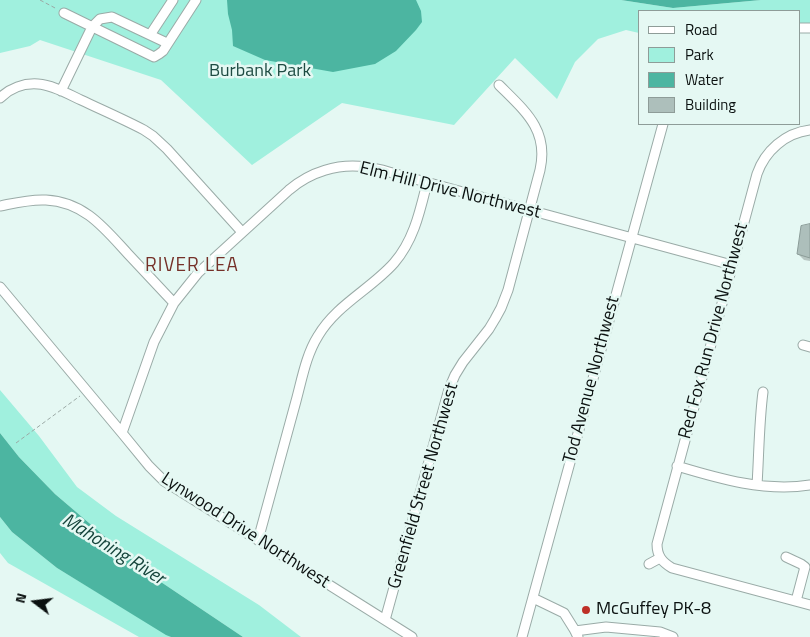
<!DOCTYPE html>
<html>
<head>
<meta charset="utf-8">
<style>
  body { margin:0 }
  #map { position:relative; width:810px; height:637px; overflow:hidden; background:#e5f8f3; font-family:"Titillium Web",sans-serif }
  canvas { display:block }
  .legend { position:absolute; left:638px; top:10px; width:162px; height:115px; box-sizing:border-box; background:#e5f8f3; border:1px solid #8e9c98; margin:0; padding:6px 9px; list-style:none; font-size:15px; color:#0b1110 }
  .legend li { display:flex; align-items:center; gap:10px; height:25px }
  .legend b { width:25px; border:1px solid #8e9c98 }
  .north { position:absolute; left:10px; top:577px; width:50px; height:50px; -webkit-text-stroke:4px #e5f8f3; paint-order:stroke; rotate:285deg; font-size:14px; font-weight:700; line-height:20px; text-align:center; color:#0b1110 }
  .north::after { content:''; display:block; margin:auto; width:18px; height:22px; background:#0b1110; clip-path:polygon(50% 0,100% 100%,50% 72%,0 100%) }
</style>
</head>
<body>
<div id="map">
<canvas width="810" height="637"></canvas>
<ul class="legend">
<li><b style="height:6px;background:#fff"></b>Road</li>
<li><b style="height:14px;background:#a0f0de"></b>Park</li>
<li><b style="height:14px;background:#4cb5a1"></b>Water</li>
<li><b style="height:14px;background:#adbfbb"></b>Building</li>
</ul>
<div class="north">N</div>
</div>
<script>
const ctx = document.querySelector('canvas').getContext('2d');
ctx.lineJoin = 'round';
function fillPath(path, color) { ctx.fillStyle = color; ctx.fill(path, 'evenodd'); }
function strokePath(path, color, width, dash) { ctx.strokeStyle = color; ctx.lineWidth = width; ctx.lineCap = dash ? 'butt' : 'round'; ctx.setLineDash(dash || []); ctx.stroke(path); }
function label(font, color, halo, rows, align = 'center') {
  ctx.font = font + ' "Titillium Web",sans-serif'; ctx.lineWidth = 5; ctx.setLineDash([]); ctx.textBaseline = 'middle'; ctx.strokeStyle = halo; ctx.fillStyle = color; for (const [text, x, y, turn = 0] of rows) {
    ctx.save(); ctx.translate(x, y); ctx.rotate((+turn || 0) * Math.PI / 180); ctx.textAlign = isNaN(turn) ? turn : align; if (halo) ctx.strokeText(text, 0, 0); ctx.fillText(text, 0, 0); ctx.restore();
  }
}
const green = new Path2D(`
  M 0,0 L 621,0 L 673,8 L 761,0 L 810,0 L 810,23 L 799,24 L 799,11 L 639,11 L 639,33 L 626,30 L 598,39 L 575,62 L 557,99 L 515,58 L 454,125 L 342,103 L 252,165 L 161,80 L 40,40 L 30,46 L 0,53 Z
  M 0,390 L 39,436 L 77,487 L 116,516 L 259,605 L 301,637 L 243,637 L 149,574 L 55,494 L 19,457 L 0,433 Z
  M 0,517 L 12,532 L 57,568 L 171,637 L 139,637 L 8,563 L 0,553 Z`);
const water = new Path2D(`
  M 227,0 L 416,0 L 421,11 L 422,22 L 416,30 L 396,51 L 375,64 L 333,72 L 265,60 L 233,46 L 232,30 L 228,14 Z
  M 621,0 L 761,0 L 673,8 Z
  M 0,433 L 19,457 L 55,494 L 149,574 L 243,637 L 171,637 L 166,635 L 57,568 L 12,532 L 0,517 Z`);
const shadow = new Path2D(`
  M 810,226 L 810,261 L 804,260 L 798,254 Z`);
const building = new Path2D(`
  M 810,224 L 810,258 L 797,254 L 801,226 Z`);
const path = new Path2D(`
  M 40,0 L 57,9
  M 16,443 L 80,396`);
const minor = new Path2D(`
  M 64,13 L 154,57 L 159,54 L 163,51 L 196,0
  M 799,28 L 810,28
  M 150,35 L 167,43
  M 61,91 L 92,27 L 100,19 L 112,17 L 150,35 L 173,0
  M 0,98 C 10,88 24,83 38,84 C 53,85 68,94 81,100 C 102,110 123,119 144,130 L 153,136 L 167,149 L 242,232
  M 810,130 C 785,133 765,151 757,174 L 657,544 C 657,556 662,562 672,568 L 810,605
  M 0,206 C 15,203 30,199 46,200 C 85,202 105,229 129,255 C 144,271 159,287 174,303
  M 0,287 L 122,433 L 149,466 L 164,481 L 412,637
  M 803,345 L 810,347
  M 122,433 L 154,342 L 174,303 L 198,273 L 289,190 C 310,172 338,163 366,167 C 374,168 382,170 389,172 L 732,265
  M 677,466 C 720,479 765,492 810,485
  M 757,485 C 759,454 759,423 763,392
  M 258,540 C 271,494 283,447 296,401 C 302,379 306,355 318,336 C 336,305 371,289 394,263 C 414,240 420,211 427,183
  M 786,557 L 801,564 L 805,567 L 796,601
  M 649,564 L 660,558
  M 533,598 L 564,613 L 574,629 L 578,637
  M 385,620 L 449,389 L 455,375 L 463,362 L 489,329 L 495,319 L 501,308 L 508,290 L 540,170 C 549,130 525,111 499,85
  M 575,631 L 606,627 L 660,632 L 673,637
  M 522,637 L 663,124`);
const markers = [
  [586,610,5,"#be3027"]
];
const parkNames = [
  ["Burbank Park",260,72]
];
const streetNames = [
  ["Elm Hill Drive Northwest",450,191,14],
  ["Red Fox Run Drive Northwest",714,331,-75],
  ["Tod Avenue Northwest",592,380,-75],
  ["Greenfield Street Northwest",424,486,-74],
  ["Lynwood Drive Northwest",245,531,33]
];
const poiNames = [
  ["McGuffey PK-8",596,610]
];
const neighbourhoodNames = [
  ["RIVER LEA",192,266]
];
const waterNames = [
  ["Mahoning River",113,550,32]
];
fillPath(green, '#a0f0de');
fillPath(water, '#4cb5a1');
fillPath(shadow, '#0003');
fillPath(building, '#adbfbb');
strokePath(building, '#8b9c98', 1);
strokePath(minor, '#9aaba7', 11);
strokePath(path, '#9ba9a5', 1, [4, 2.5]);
strokePath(minor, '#fff', 9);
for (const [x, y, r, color] of markers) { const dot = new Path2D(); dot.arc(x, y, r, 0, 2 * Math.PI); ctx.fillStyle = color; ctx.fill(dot); strokePath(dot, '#e5f8f3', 2); }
label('18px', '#1d4b42', '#e5f8f3', parkNames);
label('18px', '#0b1110', '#e5f8f3', streetNames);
label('18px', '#0b1110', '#e5f8f3', poiNames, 'left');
ctx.letterSpacing = '1px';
label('19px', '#753028', '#e5f8f3', neighbourhoodNames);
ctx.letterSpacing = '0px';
label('italic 19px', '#15443b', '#e5f8f3', waterNames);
</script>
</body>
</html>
